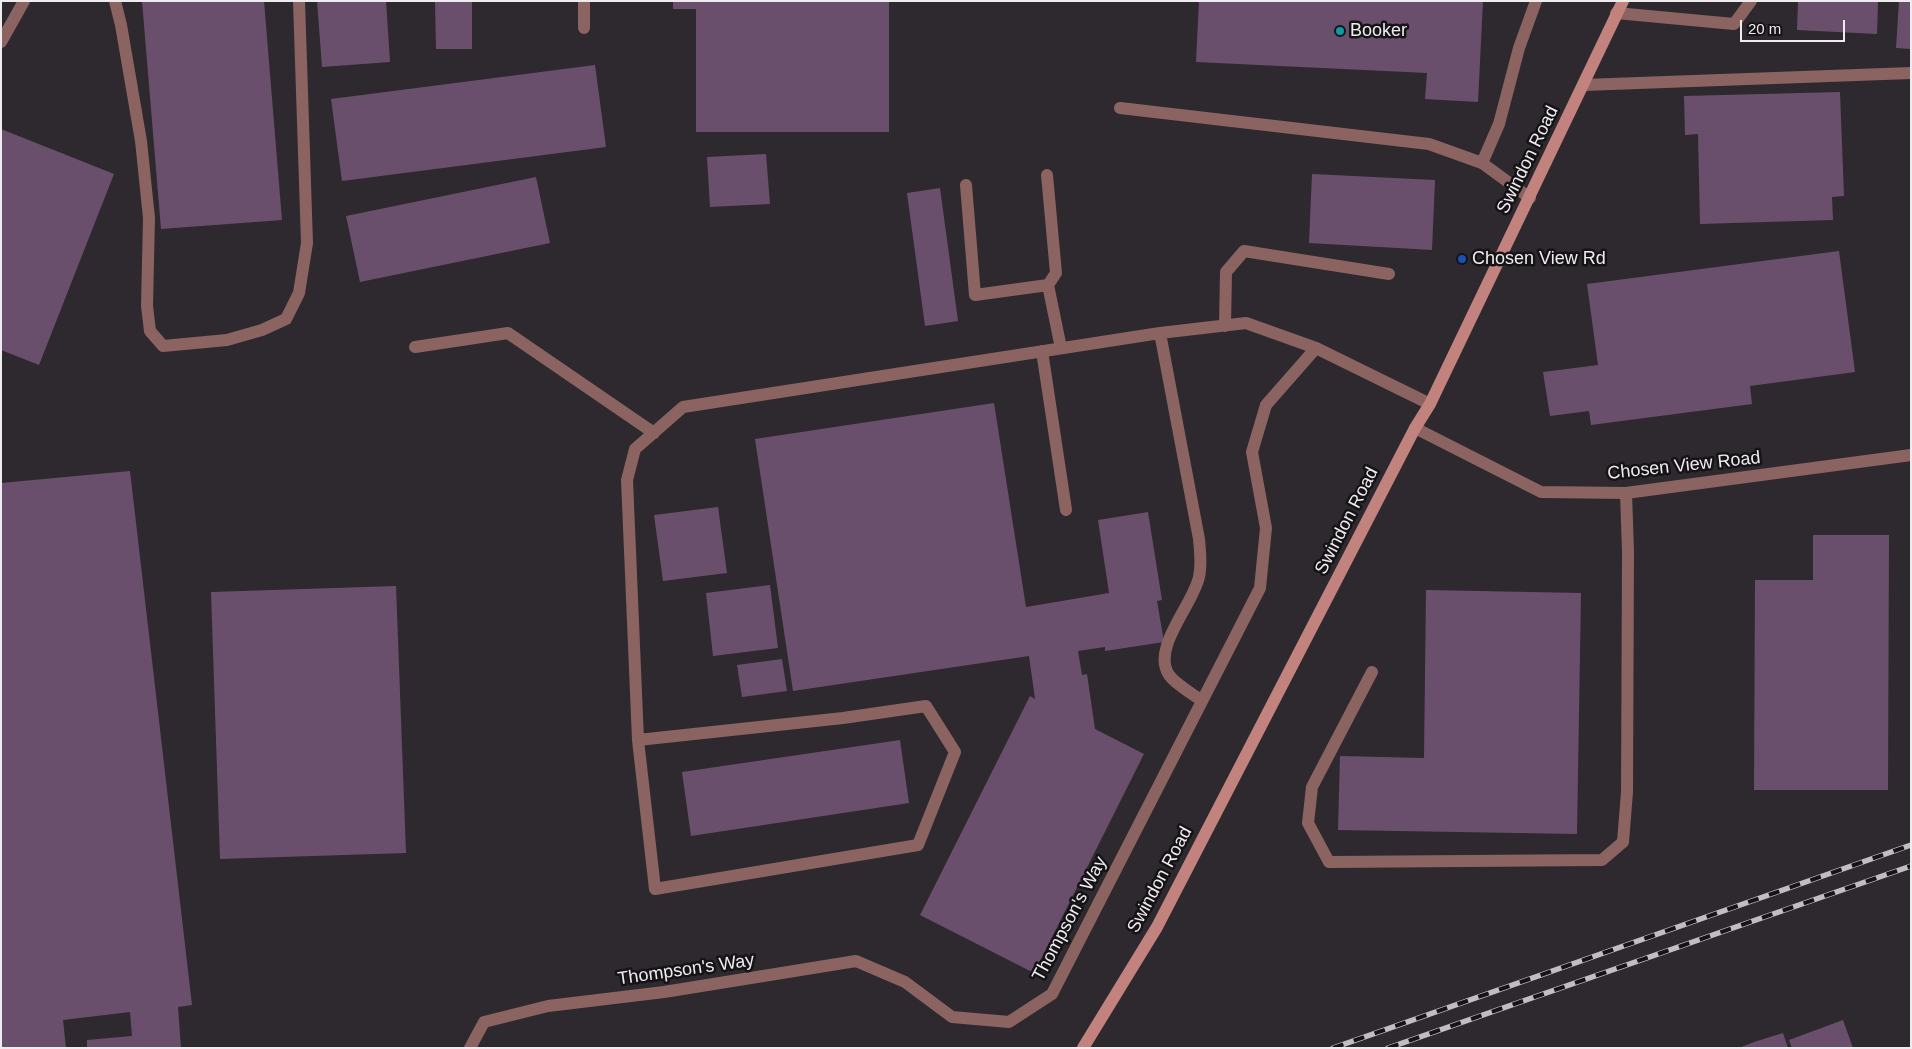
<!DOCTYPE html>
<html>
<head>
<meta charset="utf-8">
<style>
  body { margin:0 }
  #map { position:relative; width:1912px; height:1049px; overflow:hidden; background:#2e292e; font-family:Arial,sans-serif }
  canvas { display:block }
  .frame { position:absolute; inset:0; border:2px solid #eeecef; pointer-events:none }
  .scale { position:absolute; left:1740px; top:20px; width:105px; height:22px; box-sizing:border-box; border:2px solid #eeecef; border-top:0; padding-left:6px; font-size:15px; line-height:18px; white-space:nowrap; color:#eeecef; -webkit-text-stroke:4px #151315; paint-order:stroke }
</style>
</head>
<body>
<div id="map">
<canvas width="1912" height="1049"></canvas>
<div class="frame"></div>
<div class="scale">20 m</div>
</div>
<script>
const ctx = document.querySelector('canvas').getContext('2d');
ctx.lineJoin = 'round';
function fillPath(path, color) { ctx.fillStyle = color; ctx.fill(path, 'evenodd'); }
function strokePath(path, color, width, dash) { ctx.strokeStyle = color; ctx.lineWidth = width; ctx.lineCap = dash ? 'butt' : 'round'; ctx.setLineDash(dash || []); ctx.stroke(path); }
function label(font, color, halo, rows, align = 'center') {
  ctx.font = font + ' Arial,sans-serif'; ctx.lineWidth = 5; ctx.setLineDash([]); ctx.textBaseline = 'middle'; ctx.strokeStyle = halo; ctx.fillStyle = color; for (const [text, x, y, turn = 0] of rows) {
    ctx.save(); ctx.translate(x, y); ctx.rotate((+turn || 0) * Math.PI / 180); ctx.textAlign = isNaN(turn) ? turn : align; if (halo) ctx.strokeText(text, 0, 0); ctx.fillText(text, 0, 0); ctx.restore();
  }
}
const building = new Path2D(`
  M 142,1 L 264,1 L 282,220 L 161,229 Z
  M 317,1 L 386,1 L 390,62 L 322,67 Z
  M 435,1 L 472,1 L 472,49 L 436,49 Z
  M 673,1 L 889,1 L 889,132 L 696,132 L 696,9 L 673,9 Z
  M 1199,1 L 1483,1 L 1478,102 L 1425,99 L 1427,73 L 1196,62 Z
  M 1798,1 L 1878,1 L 1877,34 L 1797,30 Z
  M 1899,1 L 1911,1 L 1911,49 L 1896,48 Z
  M 595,65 L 606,147 L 342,181 L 331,99 Z
  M 1840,92 L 1844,196 L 1832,197 L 1833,220 L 1700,224 L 1698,134 L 1685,135 L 1684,96 Z
  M 1,129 L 114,174 L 39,365 L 1,350 Z
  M 766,154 L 770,204 L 710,207 L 707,157 Z
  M 1312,174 L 1435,180 L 1432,250 L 1309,243 Z
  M 536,177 L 550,243 L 360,282 L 346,216 Z
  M 940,188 L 958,321 L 925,326 L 907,193 Z
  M 1839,251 L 1855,372 L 1750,386 L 1752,404 L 1591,425 L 1589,411 L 1550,416 L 1543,372 L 1598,365 L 1587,284 Z
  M 994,403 L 1026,607 L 1109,593 L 1098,520 L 1148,512 L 1162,600 L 1157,601 L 1164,642 L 1105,651 L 1105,647 L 1078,651 L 1082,675 L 1087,674 L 1095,729 L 1144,754 L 1034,973 L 920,915 L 1030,696 L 1035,699 L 1029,656 L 793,691 L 755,439 Z
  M 130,471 L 192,1005 L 178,1007 L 181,1048 L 87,1048 L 87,1040 L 132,1036 L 130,1012 L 63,1020 L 66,1048 L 1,1048 L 1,483 Z
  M 718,507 L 727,573 L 663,581 L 654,515 Z
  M 1813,535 L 1889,535 L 1888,790 L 1754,790 L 1755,580 L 1813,580 Z
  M 770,585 L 778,648 L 713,656 L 706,593 Z
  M 396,586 L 406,853 L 220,859 L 211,592 Z
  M 1426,590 L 1581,593 L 1577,834 L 1338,830 L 1340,756 L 1424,758 Z
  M 782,659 L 787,691 L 742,697 L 737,665 Z
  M 900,740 L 909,803 L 691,836 L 682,772 Z
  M 1843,1020 L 1853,1048 L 1792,1048 L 1789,1040 Z
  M 1783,1033 L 1788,1048 L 1739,1048 L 1754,1042 Z`);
const lane = new Path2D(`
  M 115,1 L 121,25 L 141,141 L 149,218 L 147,306 L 150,331 L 163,346 L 227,340 L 262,330 L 286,319 L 299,293 L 307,243 L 299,1
  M 1616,13 L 1734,24 L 1751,1
  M 584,28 L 584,1
  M 1,42 L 24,1
  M 1584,85 L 1911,73
  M 1120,108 L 1429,144 L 1482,163
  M 1047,175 L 1056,273 L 1048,285 L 1061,348
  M 966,185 L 975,295 L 1048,285
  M 1530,198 L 1482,163 L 1499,124 L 1519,48 L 1536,1
  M 1225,326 L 1226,272 L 1244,251 L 1389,274
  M 1160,333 L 1199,539 C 1200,552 1202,564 1199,577 C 1193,605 1151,648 1169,675 C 1176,685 1192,693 1202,701
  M 415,347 L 508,333 L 654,433
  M 1042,351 L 1066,510
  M 1372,672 L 1312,787 L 1308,823 L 1329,862 L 1602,860 L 1623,842 L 1627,792 L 1628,551 L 1626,493
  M 638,740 L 843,718 L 926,706 L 955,752 L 918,845 L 655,889 L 638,740 L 627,480 L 635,449 L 683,407 L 1160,333 L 1246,323 L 1316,348 L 1430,404
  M 470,1048 L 484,1022 L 548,1006 L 664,992 L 856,961 L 905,982 L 952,1017 L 1009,1022 L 1052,994 L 1260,588 L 1266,528 L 1252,452 L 1266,405 L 1316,348`);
const street = new Path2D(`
  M 1415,428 L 1541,492 L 1626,493 L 1911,455`);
const secondary = new Path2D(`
  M 1083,1048 L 1157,927 L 1415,428 L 1430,404 L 1623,1`);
const rail = new Path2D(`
  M 1333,1048 L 1911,845
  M 1388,1048 L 1911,866`);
const markers = [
  [1340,31,5,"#0f9aa8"],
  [1462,259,5,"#1a4fb4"]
];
const poiNames = [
  ["Booker",1350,31],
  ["Chosen View Rd",1472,259]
];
const streetNames = [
  ["Swindon Road",1528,160,-64],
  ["Chosen View Road",1684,466,-6],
  ["Swindon Road",1347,521,-63],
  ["Swindon Road",1160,880,-62],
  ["Thompson's Way",1070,919,-62],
  ["Thompson's Way",686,970,-8]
];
fillPath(building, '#6a4f6c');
strokePath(lane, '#8b6360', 12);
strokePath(street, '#8b6360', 12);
strokePath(secondary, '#c2827d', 12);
strokePath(rail, '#c0bec1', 5.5);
strokePath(rail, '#151315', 4, [11]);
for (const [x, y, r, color] of markers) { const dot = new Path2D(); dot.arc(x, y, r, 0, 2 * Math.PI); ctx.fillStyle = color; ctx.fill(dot); strokePath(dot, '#151315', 2); }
label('18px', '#eeecef', '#151315', poiNames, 'left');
label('18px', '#eeecef', '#151315', streetNames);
</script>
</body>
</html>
